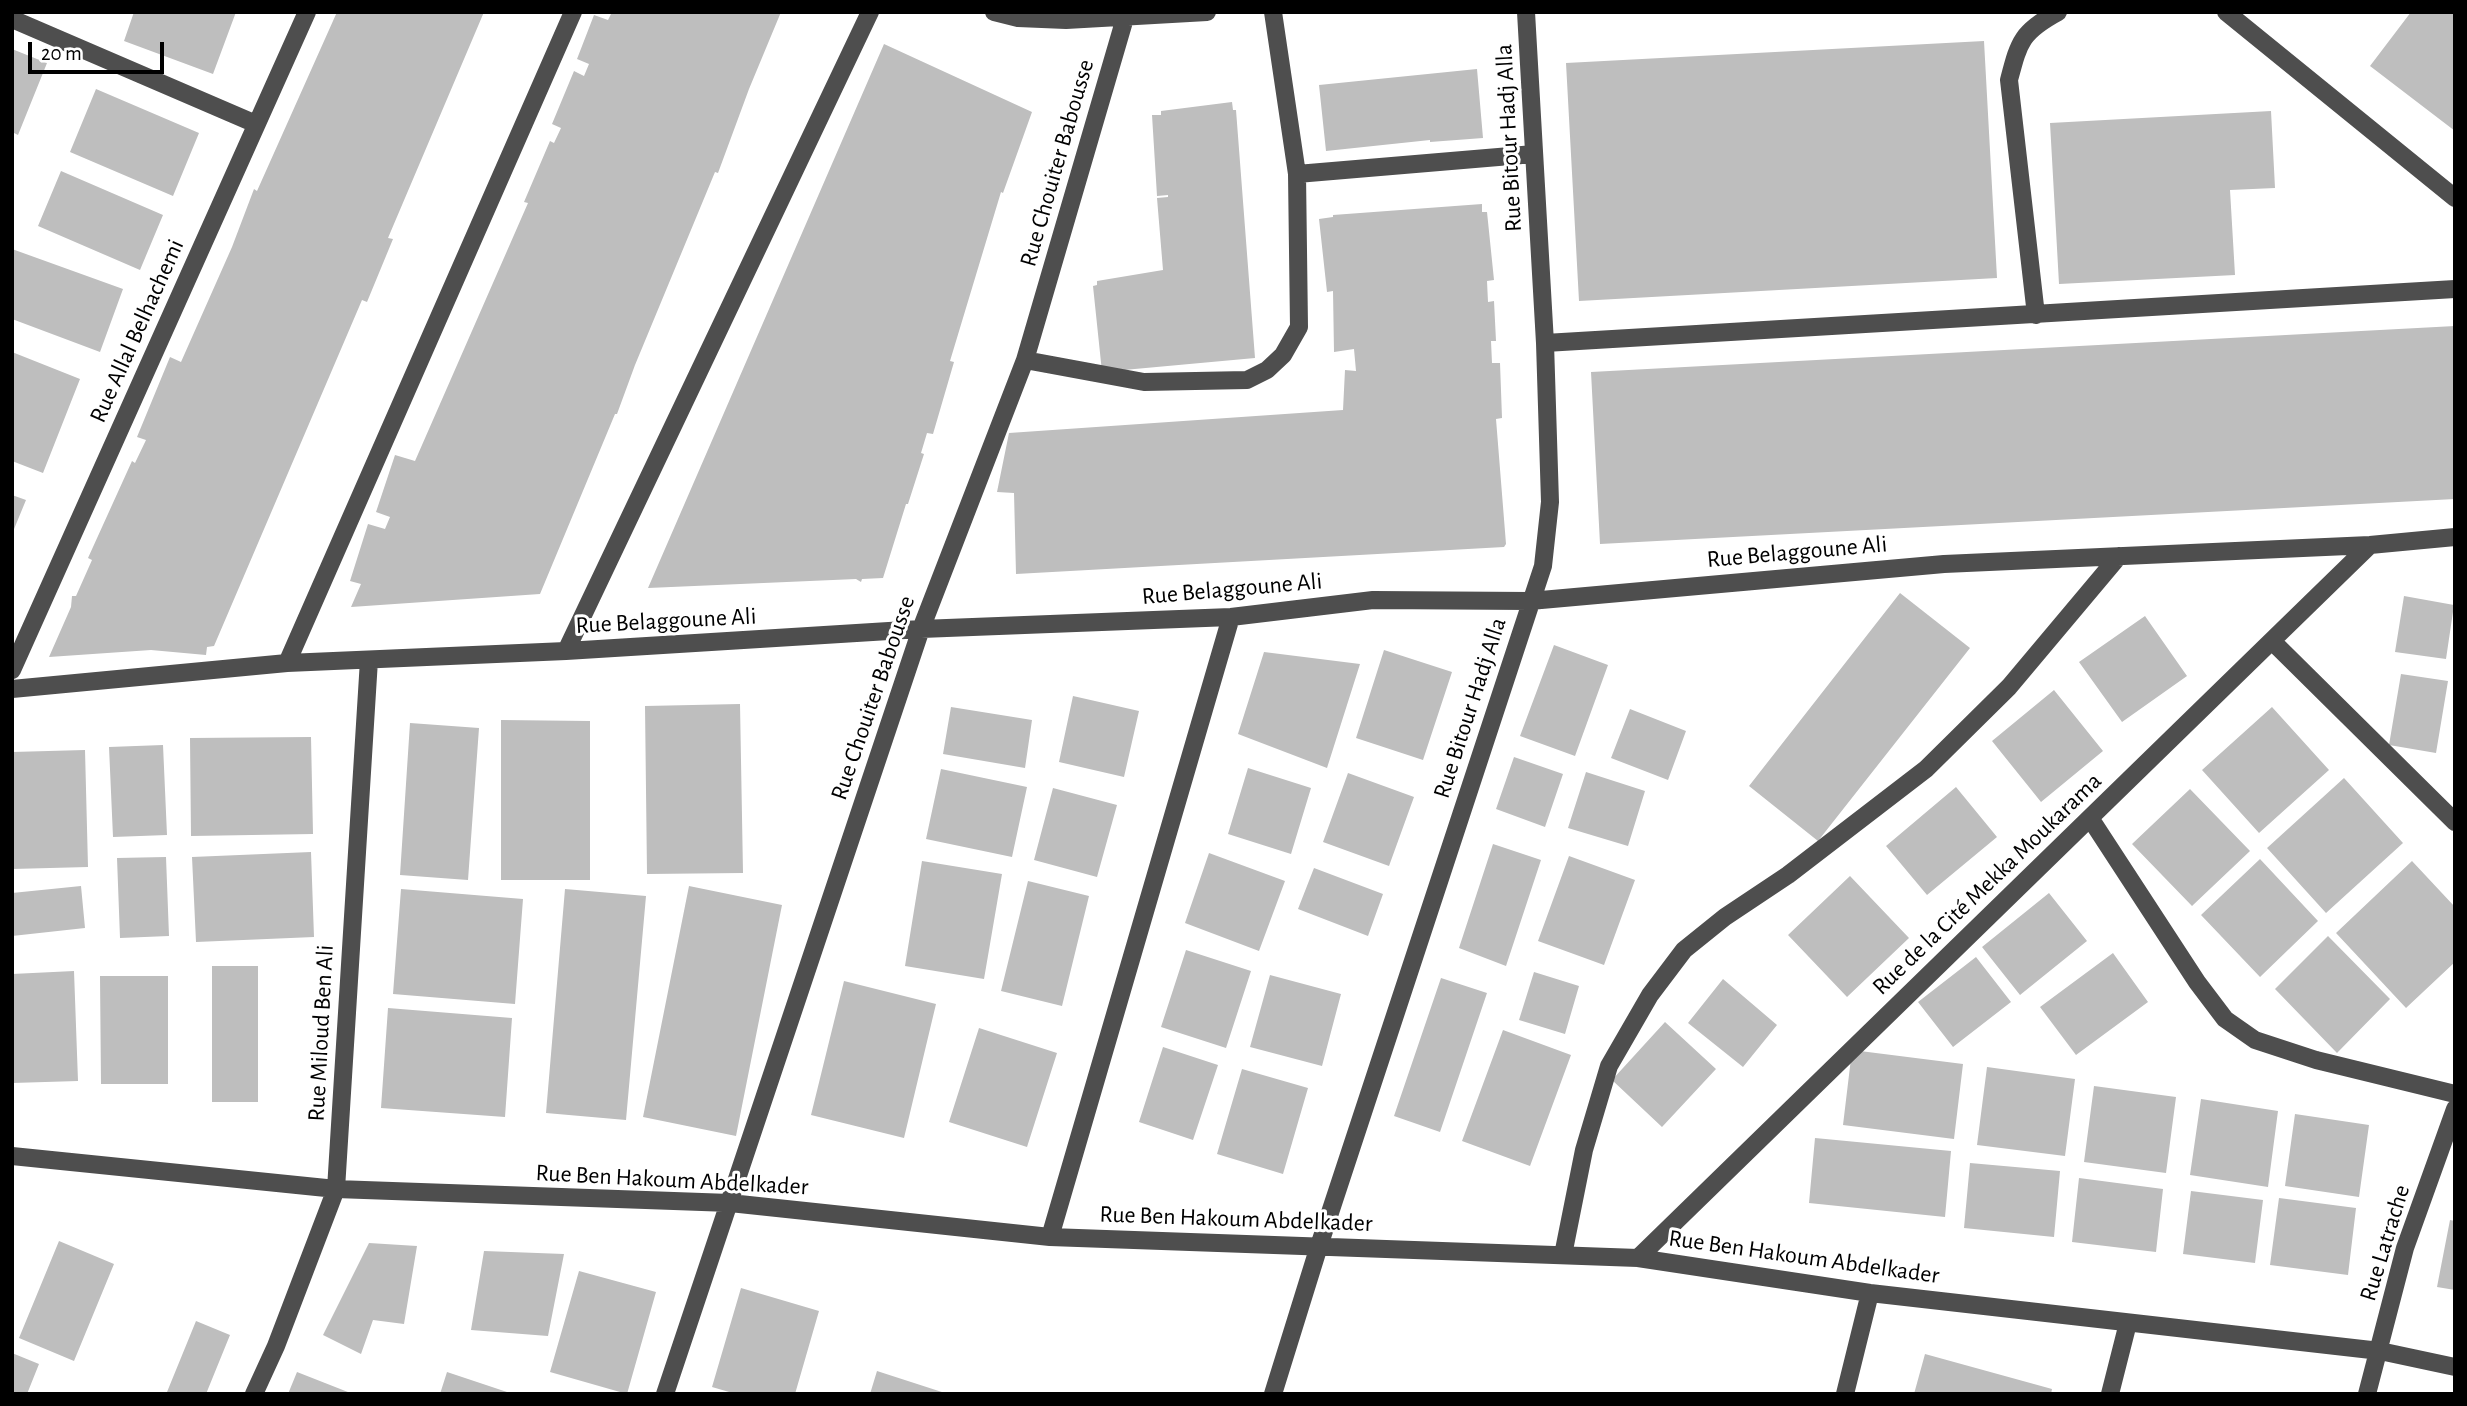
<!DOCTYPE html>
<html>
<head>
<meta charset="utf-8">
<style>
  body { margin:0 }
  #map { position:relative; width:2467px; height:1406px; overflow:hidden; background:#fff; font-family:"Alegreya Sans",sans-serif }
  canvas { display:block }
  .frame { position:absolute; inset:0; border:14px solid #000; pointer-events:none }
  .scale { position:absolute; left:28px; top:42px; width:136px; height:32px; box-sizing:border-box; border:4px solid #000; border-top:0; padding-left:9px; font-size:21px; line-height:24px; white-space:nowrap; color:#000; -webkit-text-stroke:5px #fff; paint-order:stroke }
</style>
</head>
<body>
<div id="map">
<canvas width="2467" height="1406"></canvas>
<div class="frame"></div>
<div class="scale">20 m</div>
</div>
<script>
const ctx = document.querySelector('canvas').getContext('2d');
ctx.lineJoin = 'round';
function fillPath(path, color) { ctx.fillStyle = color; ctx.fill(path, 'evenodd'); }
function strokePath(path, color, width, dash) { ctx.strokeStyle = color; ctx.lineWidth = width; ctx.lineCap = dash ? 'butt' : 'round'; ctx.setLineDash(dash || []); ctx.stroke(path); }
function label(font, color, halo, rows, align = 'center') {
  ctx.font = font + ' "Alegreya Sans",sans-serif'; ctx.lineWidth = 6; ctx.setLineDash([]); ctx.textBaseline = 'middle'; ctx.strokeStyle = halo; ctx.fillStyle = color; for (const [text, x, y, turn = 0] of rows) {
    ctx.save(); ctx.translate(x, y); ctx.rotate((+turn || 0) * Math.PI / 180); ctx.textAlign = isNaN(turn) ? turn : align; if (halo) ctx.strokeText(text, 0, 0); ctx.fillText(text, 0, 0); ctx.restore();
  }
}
const building = new Path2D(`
  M 134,12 L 236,12 L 213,74 L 124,41 Z
  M 337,12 L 484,12 L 388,238 L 393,239 L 367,302 L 362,300 L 214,646 L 207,647 L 206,655 L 151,650 L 49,657 L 71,607 L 72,596 L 76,596 L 92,560 L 88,558 L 132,461 L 135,463 L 146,440 L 137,437 L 170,357 L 181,362 L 232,247 L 254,189 L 257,191 Z
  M 612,12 L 781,12 L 749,89 L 718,173 L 715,172 L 635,365 L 617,414 L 615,414 L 540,594 L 351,607 L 361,584 L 350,581 L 368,524 L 385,529 L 390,517 L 376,512 L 395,455 L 415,461 L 528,203 L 524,202 L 550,141 L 554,143 L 561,128 L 552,124 L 574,71 L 584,76 L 589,64 L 577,59 L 594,15 L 608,20 Z
  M 2411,12 L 2455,12 L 2455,131 L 2370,66 Z
  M 1984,41 L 1997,278 L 1579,301 L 1566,63 Z
  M 884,44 L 1032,112 L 1003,193 L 1001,192 L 950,361 L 954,362 L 933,434 L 927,433 L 921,453 L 924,454 L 908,504 L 906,504 L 883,578 L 862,579 L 861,582 L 856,579 L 648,588 Z
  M 12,49 L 47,63 L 18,135 L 12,132 Z
  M 1477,69 L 1483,138 L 1430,142 L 1430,140 L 1326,151 L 1319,85 Z
  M 96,89 L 199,133 L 173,196 L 70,152 Z
  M 1232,102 L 1233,110 L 1236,110 L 1255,358 L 1102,372 L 1093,286 L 1097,285 L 1097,281 L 1163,270 L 1157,198 L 1168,197 L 1168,195 L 1157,196 L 1152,115 L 1161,115 L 1161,111 Z
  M 2271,111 L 2275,188 L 2230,190 L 2235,275 L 2059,284 L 2050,123 Z
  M 61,171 L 163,215 L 140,270 L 38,226 Z
  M 1482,204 L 1482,212 L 1487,212 L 1494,280 L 1487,281 L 1488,302 L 1494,301 L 1496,341 L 1491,341 L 1492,363 L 1500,363 L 1502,418 L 1496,419 L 1506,544 L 1504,547 L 1016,574 L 1014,493 L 997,492 L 1009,433 L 1343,410 L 1345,370 L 1356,371 L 1354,349 L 1334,352 L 1333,291 L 1327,292 L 1319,219 L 1333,217 L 1333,215 Z
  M 12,249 L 123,289 L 100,352 L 12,319 Z
  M 2455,326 L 2455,499 L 1600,544 L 1591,372 Z
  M 12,352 L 80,379 L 43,473 L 12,461 Z
  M 12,495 L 26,500 L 12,534 Z
  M 1900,593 L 1970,648 L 1818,841 L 1749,786 Z
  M 2404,596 L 2454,605 L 2446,659 L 2395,652 Z
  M 2145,616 L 2187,676 L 2122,722 L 2079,662 Z
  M 1554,645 L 1608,665 L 1575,756 L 1520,736 Z
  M 1384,650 L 1452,672 L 1423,760 L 1356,738 Z
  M 1264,652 L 1360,664 L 1327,768 L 1238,734 Z
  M 2401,674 L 2448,681 L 2436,753 L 2389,745 Z
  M 2054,690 L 2103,751 L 2041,802 L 1992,741 Z
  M 1073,696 L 1139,711 L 1124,777 L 1059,762 Z
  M 740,704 L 743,873 L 647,874 L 645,706 Z
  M 951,707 L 1032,720 L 1025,768 L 943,754 Z
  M 2272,707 L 2329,770 L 2259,833 L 2202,770 Z
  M 1630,709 L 1686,731 L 1668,780 L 1611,758 Z
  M 501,720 L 590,721 L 590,880 L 501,880 Z
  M 410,723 L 479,728 L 468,880 L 400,875 Z
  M 311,737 L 313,834 L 191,836 L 190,738 Z
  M 163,745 L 167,835 L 113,837 L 109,747 Z
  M 85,750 L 88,867 L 12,869 L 12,752 Z
  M 1514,757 L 1563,774 L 1545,827 L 1496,809 Z
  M 1248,768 L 1311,788 L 1291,854 L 1228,834 Z
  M 941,769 L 1027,787 L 1012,857 L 926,839 Z
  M 1586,772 L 1645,791 L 1628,846 L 1568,828 Z
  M 1348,773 L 1414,797 L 1389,866 L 1323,842 Z
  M 2344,778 L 2403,843 L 2326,913 L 2267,848 Z
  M 1956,787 L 1997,837 L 1927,895 L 1886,846 Z
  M 1053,788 L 1117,805 L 1097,877 L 1034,860 Z
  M 2190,789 L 2250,851 L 2192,906 L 2132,844 Z
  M 1493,844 L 1541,860 L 1506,966 L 1459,948 Z
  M 311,852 L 314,937 L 196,942 L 192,857 Z
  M 1209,853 L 1285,881 L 1259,951 L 1185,923 Z
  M 1569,856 L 1635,880 L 1604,965 L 1538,941 Z
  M 166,857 L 169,936 L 120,938 L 117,858 Z
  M 2260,859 L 2318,921 L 2260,977 L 2201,915 Z
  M 922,861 L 1002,874 L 984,979 L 905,966 Z
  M 2412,861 L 2455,907 L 2455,962 L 2406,1008 L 2336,933 Z
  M 1314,868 L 1383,894 L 1368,936 L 1298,909 Z
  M 1850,876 L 1909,938 L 1847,997 L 1788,935 Z
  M 1028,881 L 1089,896 L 1062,1006 L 1001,991 Z
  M 81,886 L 85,928 L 12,936 L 12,893 Z
  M 689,886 L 782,905 L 736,1136 L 643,1117 Z
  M 401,889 L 523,899 L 515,1004 L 393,994 Z
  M 565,889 L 646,896 L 626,1120 L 546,1113 Z
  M 2049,893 L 2087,941 L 2020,995 L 1982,947 Z
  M 2328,936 L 2390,999 L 2337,1053 L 2275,989 Z
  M 1186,950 L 1251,971 L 1226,1048 L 1161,1027 Z
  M 2113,953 L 2148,1002 L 2076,1055 L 2040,1007 Z
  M 1976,957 L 2011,1002 L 1953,1047 L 1918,1002 Z
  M 212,966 L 258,966 L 258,1102 L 212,1102 Z
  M 74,971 L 78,1081 L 12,1083 L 12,974 Z
  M 1534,972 L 1579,986 L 1565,1034 L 1519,1020 Z
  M 1270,975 L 1341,994 L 1322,1066 L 1250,1047 Z
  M 100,976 L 168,976 L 168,1084 L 101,1084 Z
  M 1441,978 L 1487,993 L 1440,1132 L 1394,1116 Z
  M 1723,979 L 1777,1025 L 1743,1067 L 1688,1023 Z
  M 844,981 L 936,1004 L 904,1138 L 811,1115 Z
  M 388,1008 L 512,1018 L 505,1117 L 381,1108 Z
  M 1665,1022 L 1716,1069 L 1662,1127 L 1612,1080 Z
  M 979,1028 L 1057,1053 L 1027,1147 L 949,1122 Z
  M 1503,1030 L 1571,1055 L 1530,1166 L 1462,1141 Z
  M 1163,1047 L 1218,1065 L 1193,1140 L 1139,1122 Z
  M 1852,1050 L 1963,1064 L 1954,1139 L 1843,1125 Z
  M 1987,1067 L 2075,1079 L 2065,1156 L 1977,1145 Z
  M 1242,1069 L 1308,1088 L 1283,1174 L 1217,1154 Z
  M 2094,1086 L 2176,1097 L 2166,1173 L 2084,1162 Z
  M 2201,1099 L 2278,1111 L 2268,1187 L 2190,1175 Z
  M 2295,1114 L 2369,1125 L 2359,1197 L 2285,1186 Z
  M 1815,1138 L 1951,1151 L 1945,1217 L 1809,1203 Z
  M 1970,1163 L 2060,1171 L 2054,1237 L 1964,1228 Z
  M 2079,1178 L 2163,1189 L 2156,1252 L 2072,1242 Z
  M 2191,1191 L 2263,1200 L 2255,1263 L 2183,1254 Z
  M 2279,1198 L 2356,1208 L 2348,1275 L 2270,1265 Z
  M 2450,1220 L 2455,1221 L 2455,1290 L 2437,1287 Z
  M 59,1241 L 114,1264 L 74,1361 L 19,1338 Z
  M 369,1243 L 417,1246 L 404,1324 L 373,1320 L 361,1354 L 323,1335 Z
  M 484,1251 L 564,1254 L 548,1336 L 471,1330 Z
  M 579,1271 L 656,1292 L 627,1394 L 550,1372 Z
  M 741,1288 L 819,1311 L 795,1394 L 736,1394 L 712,1387 Z
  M 196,1321 L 230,1335 L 206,1394 L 170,1394 L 167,1392 Z
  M 12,1353 L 39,1364 L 27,1394 L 12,1394 Z
  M 1925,1354 L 2052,1389 L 2051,1394 L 1914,1394 Z
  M 877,1371 L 945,1393 L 944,1394 L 870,1394 Z
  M 297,1372 L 353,1394 L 288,1394 Z
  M 447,1372 L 510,1393 L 510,1394 L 440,1394 Z`);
const minor = new Path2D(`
  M 994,12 L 1018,18 L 1066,20 L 1207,12
  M 1273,12 L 1297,174
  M 2226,12 L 2455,198
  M 12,19 L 256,124
  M 2036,315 L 2009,80 C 2019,42 2021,32 2058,12
  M 1545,343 L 2455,289
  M 1025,360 L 1144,382 L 1247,380 L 1267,370 L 1283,355 L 1299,327 L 1297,174 L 1534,154
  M 2272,641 L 2455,822
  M 566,651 L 870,12
  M 287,663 L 573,12
  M 12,670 L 307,12
  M 12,689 L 287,663 L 566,651 L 921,629 L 1231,617 L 1373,600 L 1530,601 L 1944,564 L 2370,545 L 2455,537
  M 2090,818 L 2197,982 L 2225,1019 L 2255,1040 L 2316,1060 L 2455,1094
  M 12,1156 L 336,1189 L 730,1203 L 1050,1237 L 1638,1258 L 1870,1293 L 2380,1351 L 2455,1367
  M 1050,1237 L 1231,617
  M 1563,1255 L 1584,1150 L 1609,1066 L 1650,995 L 1684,950 L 1725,917 L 1788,875 L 1926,769 L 2009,687 L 2119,556
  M 1638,1258 L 2370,545
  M 254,1394 L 276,1346 L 336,1189 L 369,660
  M 665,1394 L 921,629 L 1025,360 L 1125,18
  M 1273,1394 L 1319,1246 L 1543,566 L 1550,502 L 1545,343 L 1526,12
  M 1845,1394 L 1870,1293
  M 2110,1394 L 2128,1323
  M 2367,1394 L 2405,1248 L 2455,1109`);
const streetNames = [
  ["Rue Bitour Hadj Alla",1509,138,-93],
  ["Rue Chouiter Babousse",1057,163,-74],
  ["Rue Allal Belhachemi",137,331,-66],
  ["Rue Belaggoune Ali",1797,552,-5],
  ["Rue Belaggoune Ali",1232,589,-5],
  ["Rue Belaggoune Ali",666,621,-3],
  ["Rue Chouiter Babousse",873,698,-71],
  ["Rue Bitour Hadj Alla",1470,708,-72],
  ["Rue de la Cité Mekka Moukarama",1987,884,-44],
  ["Rue Miloud Ben Ali",321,1033,-87],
  ["Rue Ben Hakoum Abdelkader",672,1180,3],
  ["Rue Ben Hakoum Abdelkader",1236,1219,2],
  ["Rue Latrache",2385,1243,-73],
  ["Rue Ben Hakoum Abdelkader",1804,1257,8]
];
fillPath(building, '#bebebe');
strokePath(minor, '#4e4e4e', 18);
label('24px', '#000', '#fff', streetNames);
</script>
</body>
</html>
